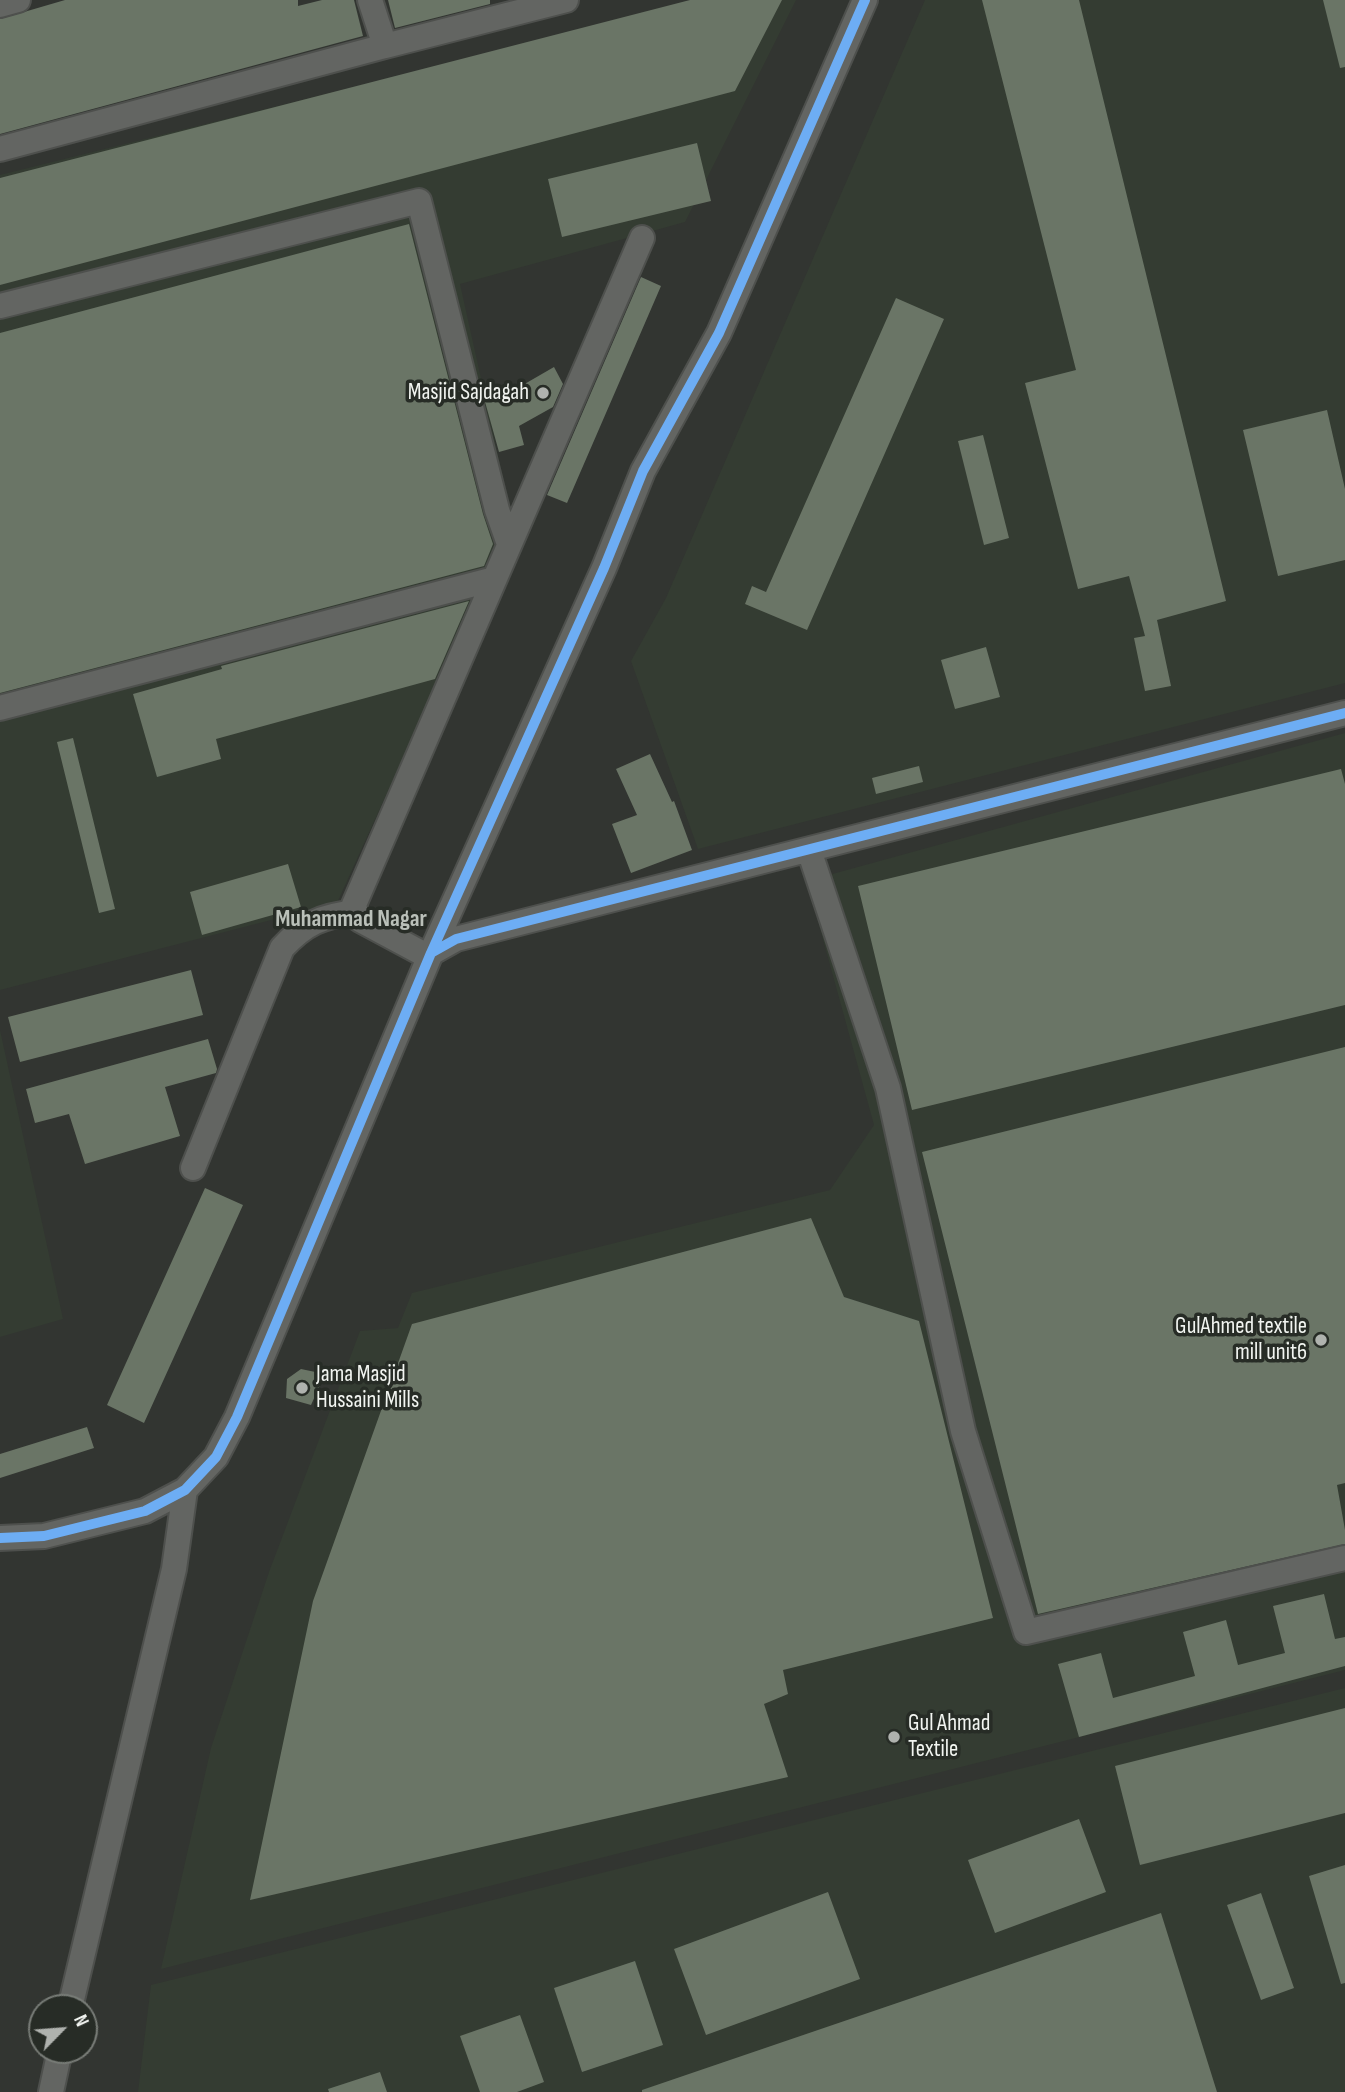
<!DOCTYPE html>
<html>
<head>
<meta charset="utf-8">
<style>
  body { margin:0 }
  #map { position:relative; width:1345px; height:2092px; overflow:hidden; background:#323531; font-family:"Sofia Sans Condensed",sans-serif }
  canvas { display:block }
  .north { position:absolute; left:28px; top:1994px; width:70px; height:70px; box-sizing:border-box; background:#272c26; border:2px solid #787c77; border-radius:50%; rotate:65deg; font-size:19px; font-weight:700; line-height:28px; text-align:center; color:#f2f5f1 }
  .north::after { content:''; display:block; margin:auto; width:24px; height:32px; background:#afb2ae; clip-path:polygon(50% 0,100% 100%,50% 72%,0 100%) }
</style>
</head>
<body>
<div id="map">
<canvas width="1345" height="2092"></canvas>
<div class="north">N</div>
</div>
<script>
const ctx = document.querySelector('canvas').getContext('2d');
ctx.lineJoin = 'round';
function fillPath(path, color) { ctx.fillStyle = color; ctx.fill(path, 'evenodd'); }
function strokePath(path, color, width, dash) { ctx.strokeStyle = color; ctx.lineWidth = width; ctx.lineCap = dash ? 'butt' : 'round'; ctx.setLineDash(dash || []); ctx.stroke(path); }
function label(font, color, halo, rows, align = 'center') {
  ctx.font = font + ' "Sofia Sans Condensed",sans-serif'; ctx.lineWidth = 7; ctx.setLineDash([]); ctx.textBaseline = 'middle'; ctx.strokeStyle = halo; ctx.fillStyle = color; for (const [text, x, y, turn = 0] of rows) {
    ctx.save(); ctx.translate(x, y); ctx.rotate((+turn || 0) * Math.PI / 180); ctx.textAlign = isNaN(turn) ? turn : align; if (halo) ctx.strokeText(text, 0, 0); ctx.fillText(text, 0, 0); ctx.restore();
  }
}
const built = new Path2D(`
  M 705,0 L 796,0 L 685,222 L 460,284 L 512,518 L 337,903 L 0,990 L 0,175 Z
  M 925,0 L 1345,0 L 1345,683 L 698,849 L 631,661 L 666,598 Z
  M 1345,733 L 1345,1670 L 161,1969 L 211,1748 L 269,1572 L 360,1331 L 398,1328 L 412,1293 L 830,1190 L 874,1125 L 807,881 Z
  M 0,1030 L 63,1319 L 0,1337 Z
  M 1345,1688 L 1345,2092 L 138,2092 L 151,1985 Z`);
const building = new Path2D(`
  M 65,0 L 298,0 L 298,6 L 322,0 L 354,0 L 363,36 L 0,134 L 0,19 Z
  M 388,0 L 490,0 L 490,4 L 395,28 Z
  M 690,0 L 782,0 L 735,91 L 0,285 L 0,178 Z
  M 982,0 L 1079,0 L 1226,601 L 1157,620 L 1171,686 L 1145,691 L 1134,638 L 1145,636 L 1129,576 L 1078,589 L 1025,383 L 1076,370 Z
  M 1323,0 L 1345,0 L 1345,67 L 1340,68 Z
  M 697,143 L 711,201 L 562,237 L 548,179 Z
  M 409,224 L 483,514 L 493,544 L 484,566 L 0,693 L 0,333 Z
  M 641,277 L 661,286 L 567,503 L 547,495 Z
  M 896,298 L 944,319 L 807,630 L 745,604 L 752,586 L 766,592 Z
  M 554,367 L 563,384 L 553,407 L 519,426 L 524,445 L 499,452 L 482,391 L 506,384 L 509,393 Z
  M 1327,410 L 1345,489 L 1345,560 L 1278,576 L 1243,430 Z
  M 983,435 L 1009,538 L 984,545 L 958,441 Z
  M 469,601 L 435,679 L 216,739 L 221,759 L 157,777 L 133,694 L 222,669 L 221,666 Z
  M 986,647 L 1000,697 L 955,709 L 941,660 Z
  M 73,738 L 115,909 L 99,913 L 57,742 Z
  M 650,754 L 672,802 L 674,801 L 692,850 L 631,873 L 612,824 L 637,815 L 616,769 Z
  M 919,766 L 923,782 L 876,794 L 872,778 Z
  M 1341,769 L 1345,784 L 1345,1005 L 912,1110 L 858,886 Z
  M 288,864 L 301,907 L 202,935 L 190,892 Z
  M 191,970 L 203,1015 L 20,1062 L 8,1017 Z
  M 208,1039 L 217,1069 L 216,1073 L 165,1087 L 180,1136 L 85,1164 L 69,1114 L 35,1123 L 26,1089 Z
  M 1345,1047 L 1345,1483 L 1337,1485 L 1345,1530 L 1345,1544 L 1038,1614 L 922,1152 Z
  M 205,1188 L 243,1205 L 144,1423 L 107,1405 Z
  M 811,1218 L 844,1297 L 919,1321 L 993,1618 L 783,1670 L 788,1694 L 764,1704 L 788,1777 L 250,1900 L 313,1601 L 412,1324 Z
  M 301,1369 L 325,1374 L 311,1405 L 286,1398 L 287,1379 Z
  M 87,1427 L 94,1448 L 0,1478 L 0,1454 Z
  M 1324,1594 L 1335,1639 L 1345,1637 L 1345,1666 L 1079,1737 L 1058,1664 L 1101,1653 L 1113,1698 L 1195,1676 L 1183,1632 L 1226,1620 L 1238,1665 L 1285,1653 L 1273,1606 Z
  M 1345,1708 L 1345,1813 L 1140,1865 L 1115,1766 Z
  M 1079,1819 L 1106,1892 L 995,1933 L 968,1860 Z
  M 1345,1865 L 1345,1983 L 1341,1984 L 1309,1876 Z
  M 828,1892 L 860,1979 L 706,2035 L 674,1949 Z
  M 1261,1893 L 1294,1988 L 1261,2000 L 1227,1905 Z
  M 1161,1913 L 1217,2092 L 642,2092 L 642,2090 Z
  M 635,1961 L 663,2045 L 582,2072 L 554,1988 Z
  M 520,2015 L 544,2082 L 517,2092 L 480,2092 L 460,2036 Z
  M 380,2072 L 387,2092 L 329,2092 L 328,2089 Z`);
const minor = new Path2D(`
  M 0,5 L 18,0
  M 385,46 L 566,0
  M 0,149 L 385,46 L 370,0
  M 0,306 L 419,201 L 497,510 L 509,544
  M 0,708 L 494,579
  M 809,850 L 888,1088 L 963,1431 L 1026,1632 L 1345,1558
  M 431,953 L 604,568 L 643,471 L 719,333 L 865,0
  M 429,957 L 360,920 L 353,907 L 642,238
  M 193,1168 L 282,948 C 305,923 322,916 356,912
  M 0,1538 L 44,1536 L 145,1511 L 185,1490 L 216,1457 L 237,1417 L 431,953 L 456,939 L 1345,713
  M 70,2008 L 174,1569 L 185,1490
  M 51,2092 L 60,2050`);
const cycleway = new Path2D(`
  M 431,953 L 604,568 L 643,471 L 719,333 L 865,0
  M 0,1538 L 44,1536 L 145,1511 L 185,1490 L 216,1457 L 237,1417 L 431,953 L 456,939 L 1345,713`);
const markers = [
  [543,393,7,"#afb2ae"],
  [1321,1340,7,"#afb2ae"],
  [302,1388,7,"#afb2ae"],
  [894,1737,7,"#afb2ae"]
];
const poiNames = [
  ["Masjid Sajdagah",529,393],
  ["GulAhmed textile",1307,1327],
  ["mill unit6",1307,1353],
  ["Jama Masjid",316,1375,"left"],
  ["Hussaini Mills",316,1401,"left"],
  ["Gul Ahmad",908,1724,"left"],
  ["Textile",908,1750,"left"]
];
const neighbourhoodNames = [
  ["Muhammad Nagar",351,920]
];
fillPath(built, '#343c32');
fillPath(building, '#6a7566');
strokePath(minor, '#4e504d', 28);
strokePath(minor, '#636562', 24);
strokePath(cycleway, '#6dadf4', 10);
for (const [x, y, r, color] of markers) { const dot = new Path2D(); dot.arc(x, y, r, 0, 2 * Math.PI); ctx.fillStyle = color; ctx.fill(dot); strokePath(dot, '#272c26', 2.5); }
label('23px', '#f2f5f1', '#272c26', poiNames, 'right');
label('bold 24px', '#bac0b9', '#272c26', neighbourhoodNames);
</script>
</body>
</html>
